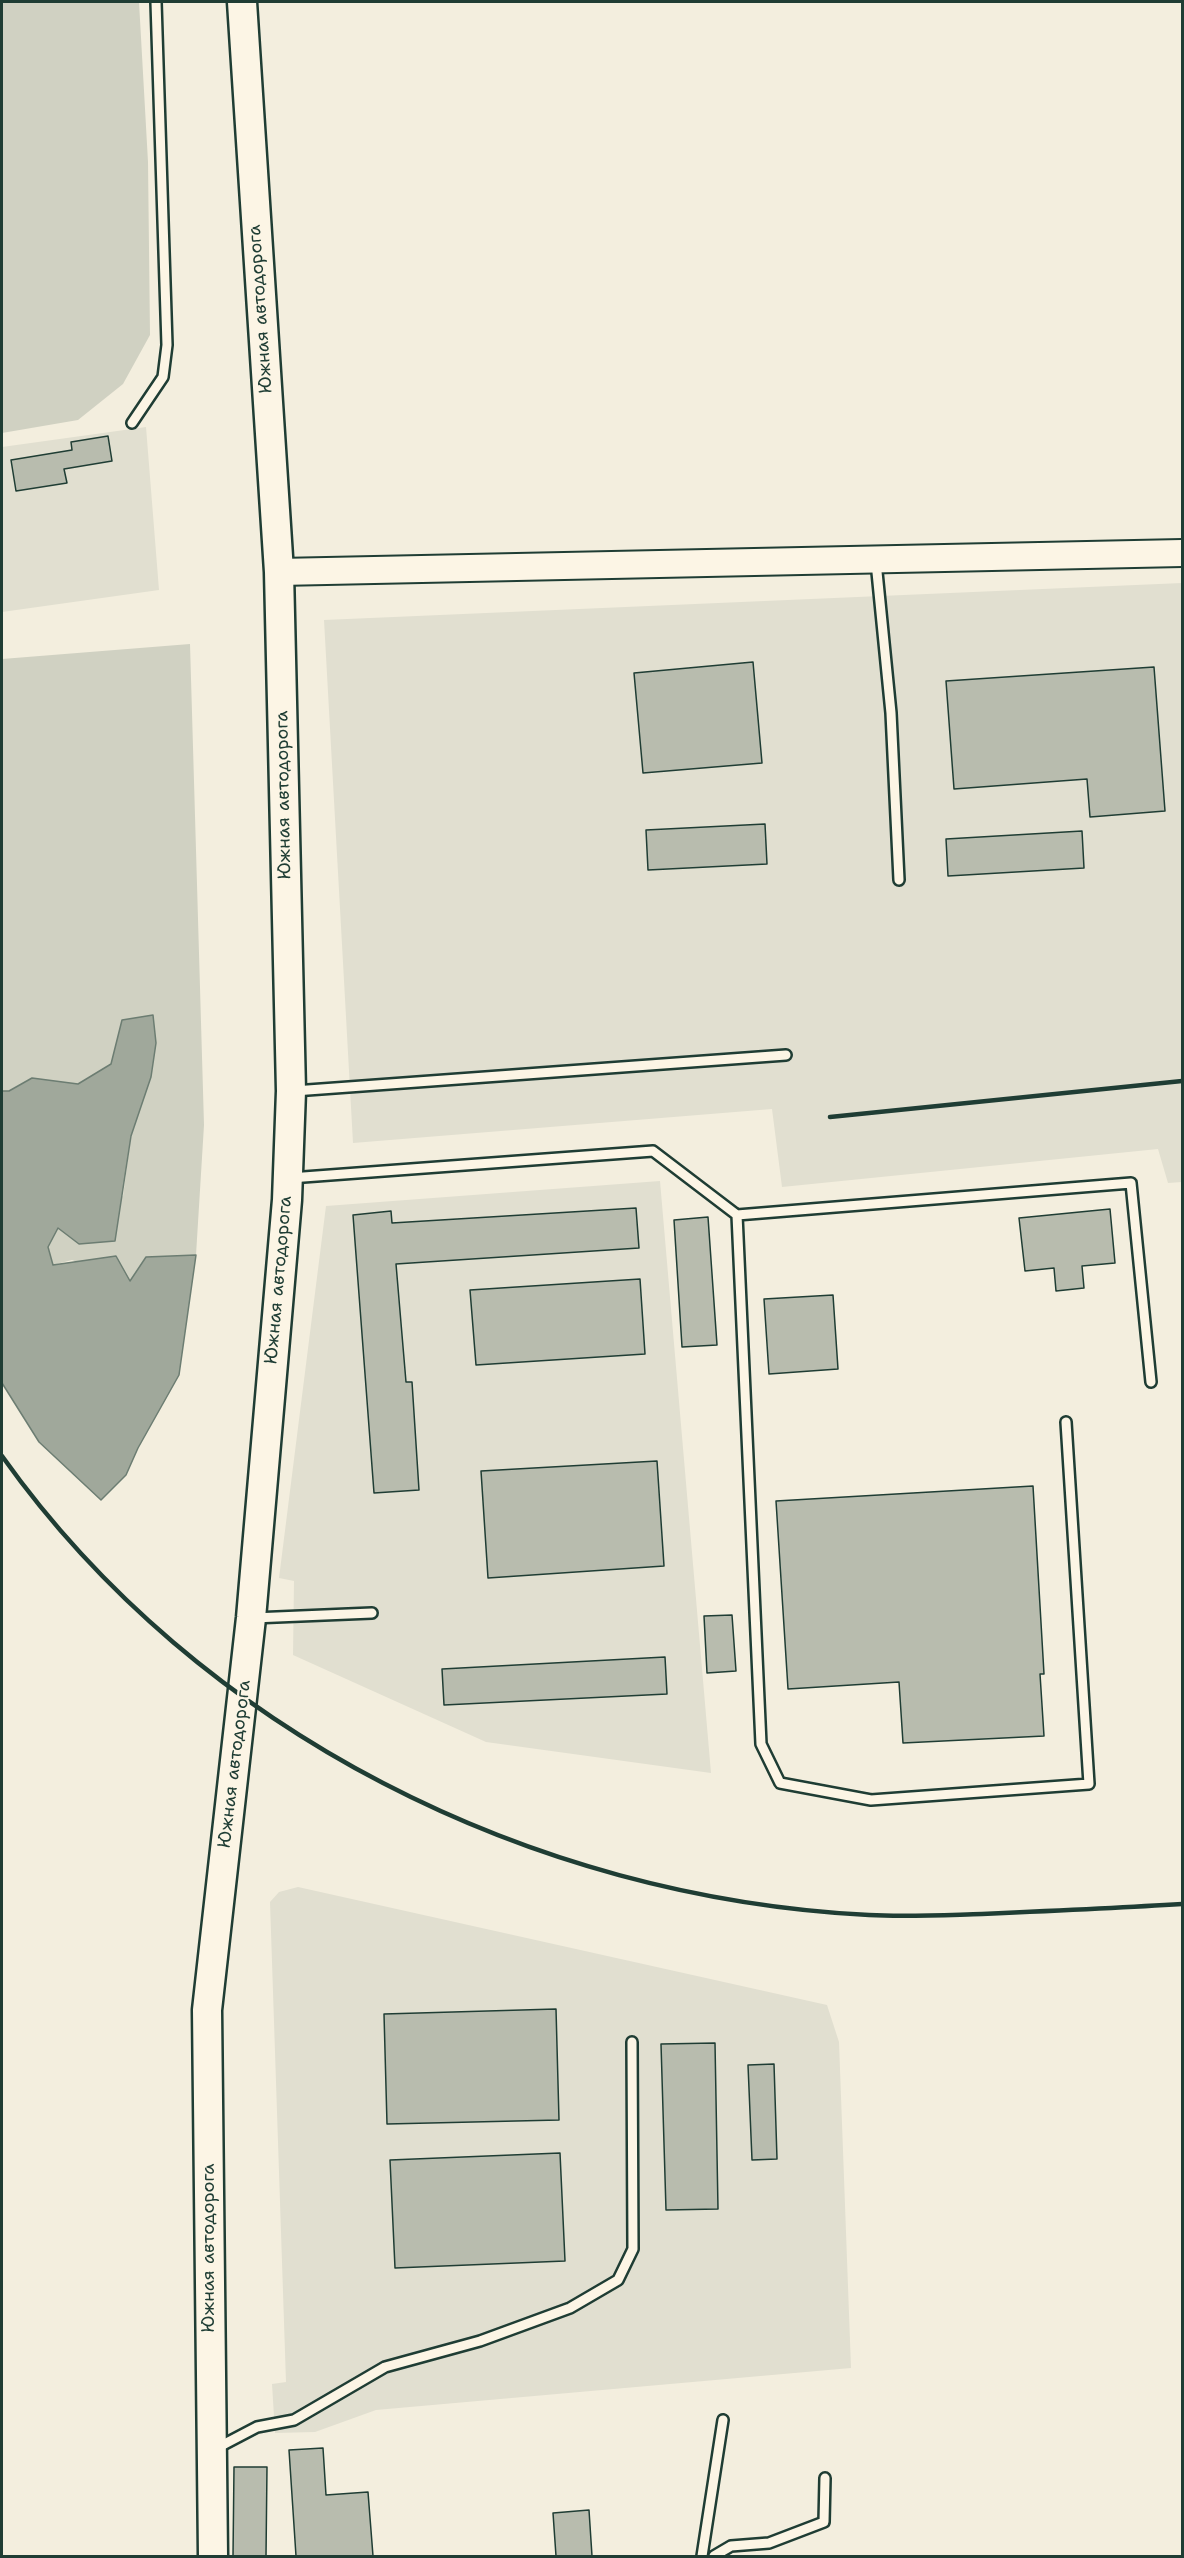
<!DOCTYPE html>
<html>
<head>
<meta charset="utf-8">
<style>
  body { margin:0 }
  #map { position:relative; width:1184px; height:2558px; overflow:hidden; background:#f3eede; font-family:"Shantell Sans",sans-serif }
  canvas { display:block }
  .frame { position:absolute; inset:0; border:3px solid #1f3d34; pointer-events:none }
</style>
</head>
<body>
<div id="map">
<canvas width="1184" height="2558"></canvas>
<div class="frame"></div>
</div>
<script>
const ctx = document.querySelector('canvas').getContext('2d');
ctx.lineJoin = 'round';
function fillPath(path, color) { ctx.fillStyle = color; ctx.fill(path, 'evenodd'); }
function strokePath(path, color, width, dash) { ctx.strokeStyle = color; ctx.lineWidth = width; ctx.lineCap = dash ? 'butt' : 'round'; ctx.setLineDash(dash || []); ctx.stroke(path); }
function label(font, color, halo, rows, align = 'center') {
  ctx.font = font + ' "Shantell Sans",sans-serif'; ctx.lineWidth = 4.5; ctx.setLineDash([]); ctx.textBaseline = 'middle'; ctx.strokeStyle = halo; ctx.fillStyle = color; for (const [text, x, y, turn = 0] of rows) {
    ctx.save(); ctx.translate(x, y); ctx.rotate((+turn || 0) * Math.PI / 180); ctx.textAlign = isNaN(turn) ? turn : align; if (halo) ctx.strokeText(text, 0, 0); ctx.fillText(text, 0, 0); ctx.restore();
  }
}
const built = new Path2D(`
  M 146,427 L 159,590 L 2,612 L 2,447 Z
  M 1182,583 L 1182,1182 L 1168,1183 L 1158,1149 L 782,1187 L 772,1109 L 353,1143 L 324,620 Z
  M 660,1181 L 711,1773 L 486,1742 L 293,1655 L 294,1581 L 279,1578 L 326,1206 Z
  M 298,1887 L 827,2005 L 839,2042 L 851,2368 L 376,2410 L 315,2432 L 275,2433 L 272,2384 L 286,2382 L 270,1902 L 279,1892 Z`);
const green = new Path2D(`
  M 2,2 L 139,2 L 148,162 L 150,335 L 123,384 L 78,420 L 2,433 Z
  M 190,644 L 204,1125 L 196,1255 L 146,1257 L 130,1281 L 72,1260 L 53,1265 L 48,1247 L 58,1228 L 123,1196 L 131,1136 L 151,1077 L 156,1043 L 122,1020 L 111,1064 L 78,1085 L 32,1078 L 9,1091 L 2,1091 L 2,659 Z`);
const water = new Path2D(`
  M 153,1015 L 156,1043 L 151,1077 L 131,1136 L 115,1241 L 79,1244 L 58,1228 L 48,1247 L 53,1265 L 116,1256 L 130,1281 L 146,1257 L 196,1255 L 179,1375 L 138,1448 L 126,1475 L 101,1500 L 39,1442 L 2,1383 L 2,1091 L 9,1091 L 32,1078 L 78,1084 L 111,1064 L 122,1020 Z`);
const building = new Path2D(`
  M 108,436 L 112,461 L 64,469 L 67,483 L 16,491 L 11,460 L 72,450 L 71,442 Z
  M 753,662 L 762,763 L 643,773 L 634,673 Z
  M 1154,667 L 1165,811 L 1090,817 L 1087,779 L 954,789 L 946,681 Z
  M 765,824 L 767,864 L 648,870 L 646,830 Z
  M 1082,831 L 1084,868 L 948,876 L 946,839 Z
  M 636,1208 L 639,1248 L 396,1264 L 406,1382 L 412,1382 L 419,1490 L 374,1493 L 353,1215 L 391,1211 L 392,1223 Z
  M 1110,1209 L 1115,1263 L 1082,1266 L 1084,1288 L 1056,1291 L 1054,1268 L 1025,1271 L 1019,1218 Z
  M 708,1217 L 717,1345 L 682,1347 L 674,1220 Z
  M 640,1279 L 645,1354 L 476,1365 L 470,1290 Z
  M 833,1295 L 838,1369 L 769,1374 L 764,1299 Z
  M 657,1461 L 664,1566 L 488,1578 L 481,1471 Z
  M 1033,1486 L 1044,1674 L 1040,1674 L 1044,1736 L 903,1743 L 899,1682 L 788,1689 L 776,1501 Z
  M 732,1615 L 736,1671 L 707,1673 L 704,1616 Z
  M 665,1657 L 667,1694 L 444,1705 L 442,1669 Z
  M 556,2009 L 559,2120 L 387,2124 L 384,2014 Z
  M 715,2043 L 718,2209 L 666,2210 L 661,2044 Z
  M 774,2064 L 777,2159 L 752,2160 L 748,2065 Z
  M 560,2153 L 565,2261 L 395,2268 L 390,2160 Z
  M 323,2448 L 326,2495 L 368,2492 L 373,2556 L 296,2556 L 289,2450 Z
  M 234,2467 L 267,2467 L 266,2556 L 233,2556 Z
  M 589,2510 L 592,2556 L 556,2556 L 553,2513 Z`);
const lane = new Path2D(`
  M 132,423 L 163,377 L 167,345 L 156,2
  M 876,562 L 891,713 L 899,880
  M 294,1091 L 786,1055
  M 290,1178 L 653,1151 L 737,1215 L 1131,1183 L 1151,1382
  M 737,1215 L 761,1744 L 780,1783 L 871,1800 L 1089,1784 L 1066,1422
  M 253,1618 L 372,1613
  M 215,2449 L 257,2427 L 294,2420 L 385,2367 L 480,2341 L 570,2308 L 618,2280 L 633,2249 L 632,2042
  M 702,2556 L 723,2420
  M 714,2556 L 731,2546 L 769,2543 L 824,2522 L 825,2478`);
const secondary = new Path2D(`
  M 279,572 L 1182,553`);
const primary = new Path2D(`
  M 213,2556 L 207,2010 L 251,1618 L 287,1200 L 291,1091 L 279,572 L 242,2`);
const rail = new Path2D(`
  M 830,1117 L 1182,1081
  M 2,1456 C 199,1733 532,1898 869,1915 C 907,1917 945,1915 982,1914 C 1049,1911 1116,1908 1182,1904`);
const streetNames = [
  ["Южная автодорога",261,309,-94],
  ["Южная автодорога",284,795,-91],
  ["Южная автодорога",279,1280,-85],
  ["Южная автодорога",235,1764,-83],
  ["Южная автодорога",209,2248,-90]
];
fillPath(built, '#e1dfd0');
fillPath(green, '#d0d1c2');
fillPath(water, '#a0a89b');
strokePath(water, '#6c7d72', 1.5);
fillPath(building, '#b8bcae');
strokePath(building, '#1f3d34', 1.5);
strokePath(lane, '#1f3d34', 14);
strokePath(secondary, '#1f3d34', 30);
strokePath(primary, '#1f3d34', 33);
strokePath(lane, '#fcf5e5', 9);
strokePath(secondary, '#fcf5e5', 26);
strokePath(primary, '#fcf5e5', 28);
strokePath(rail, '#1f3d34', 4.5);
label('18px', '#1f3d34', '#fcf5e5', streetNames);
</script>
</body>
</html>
